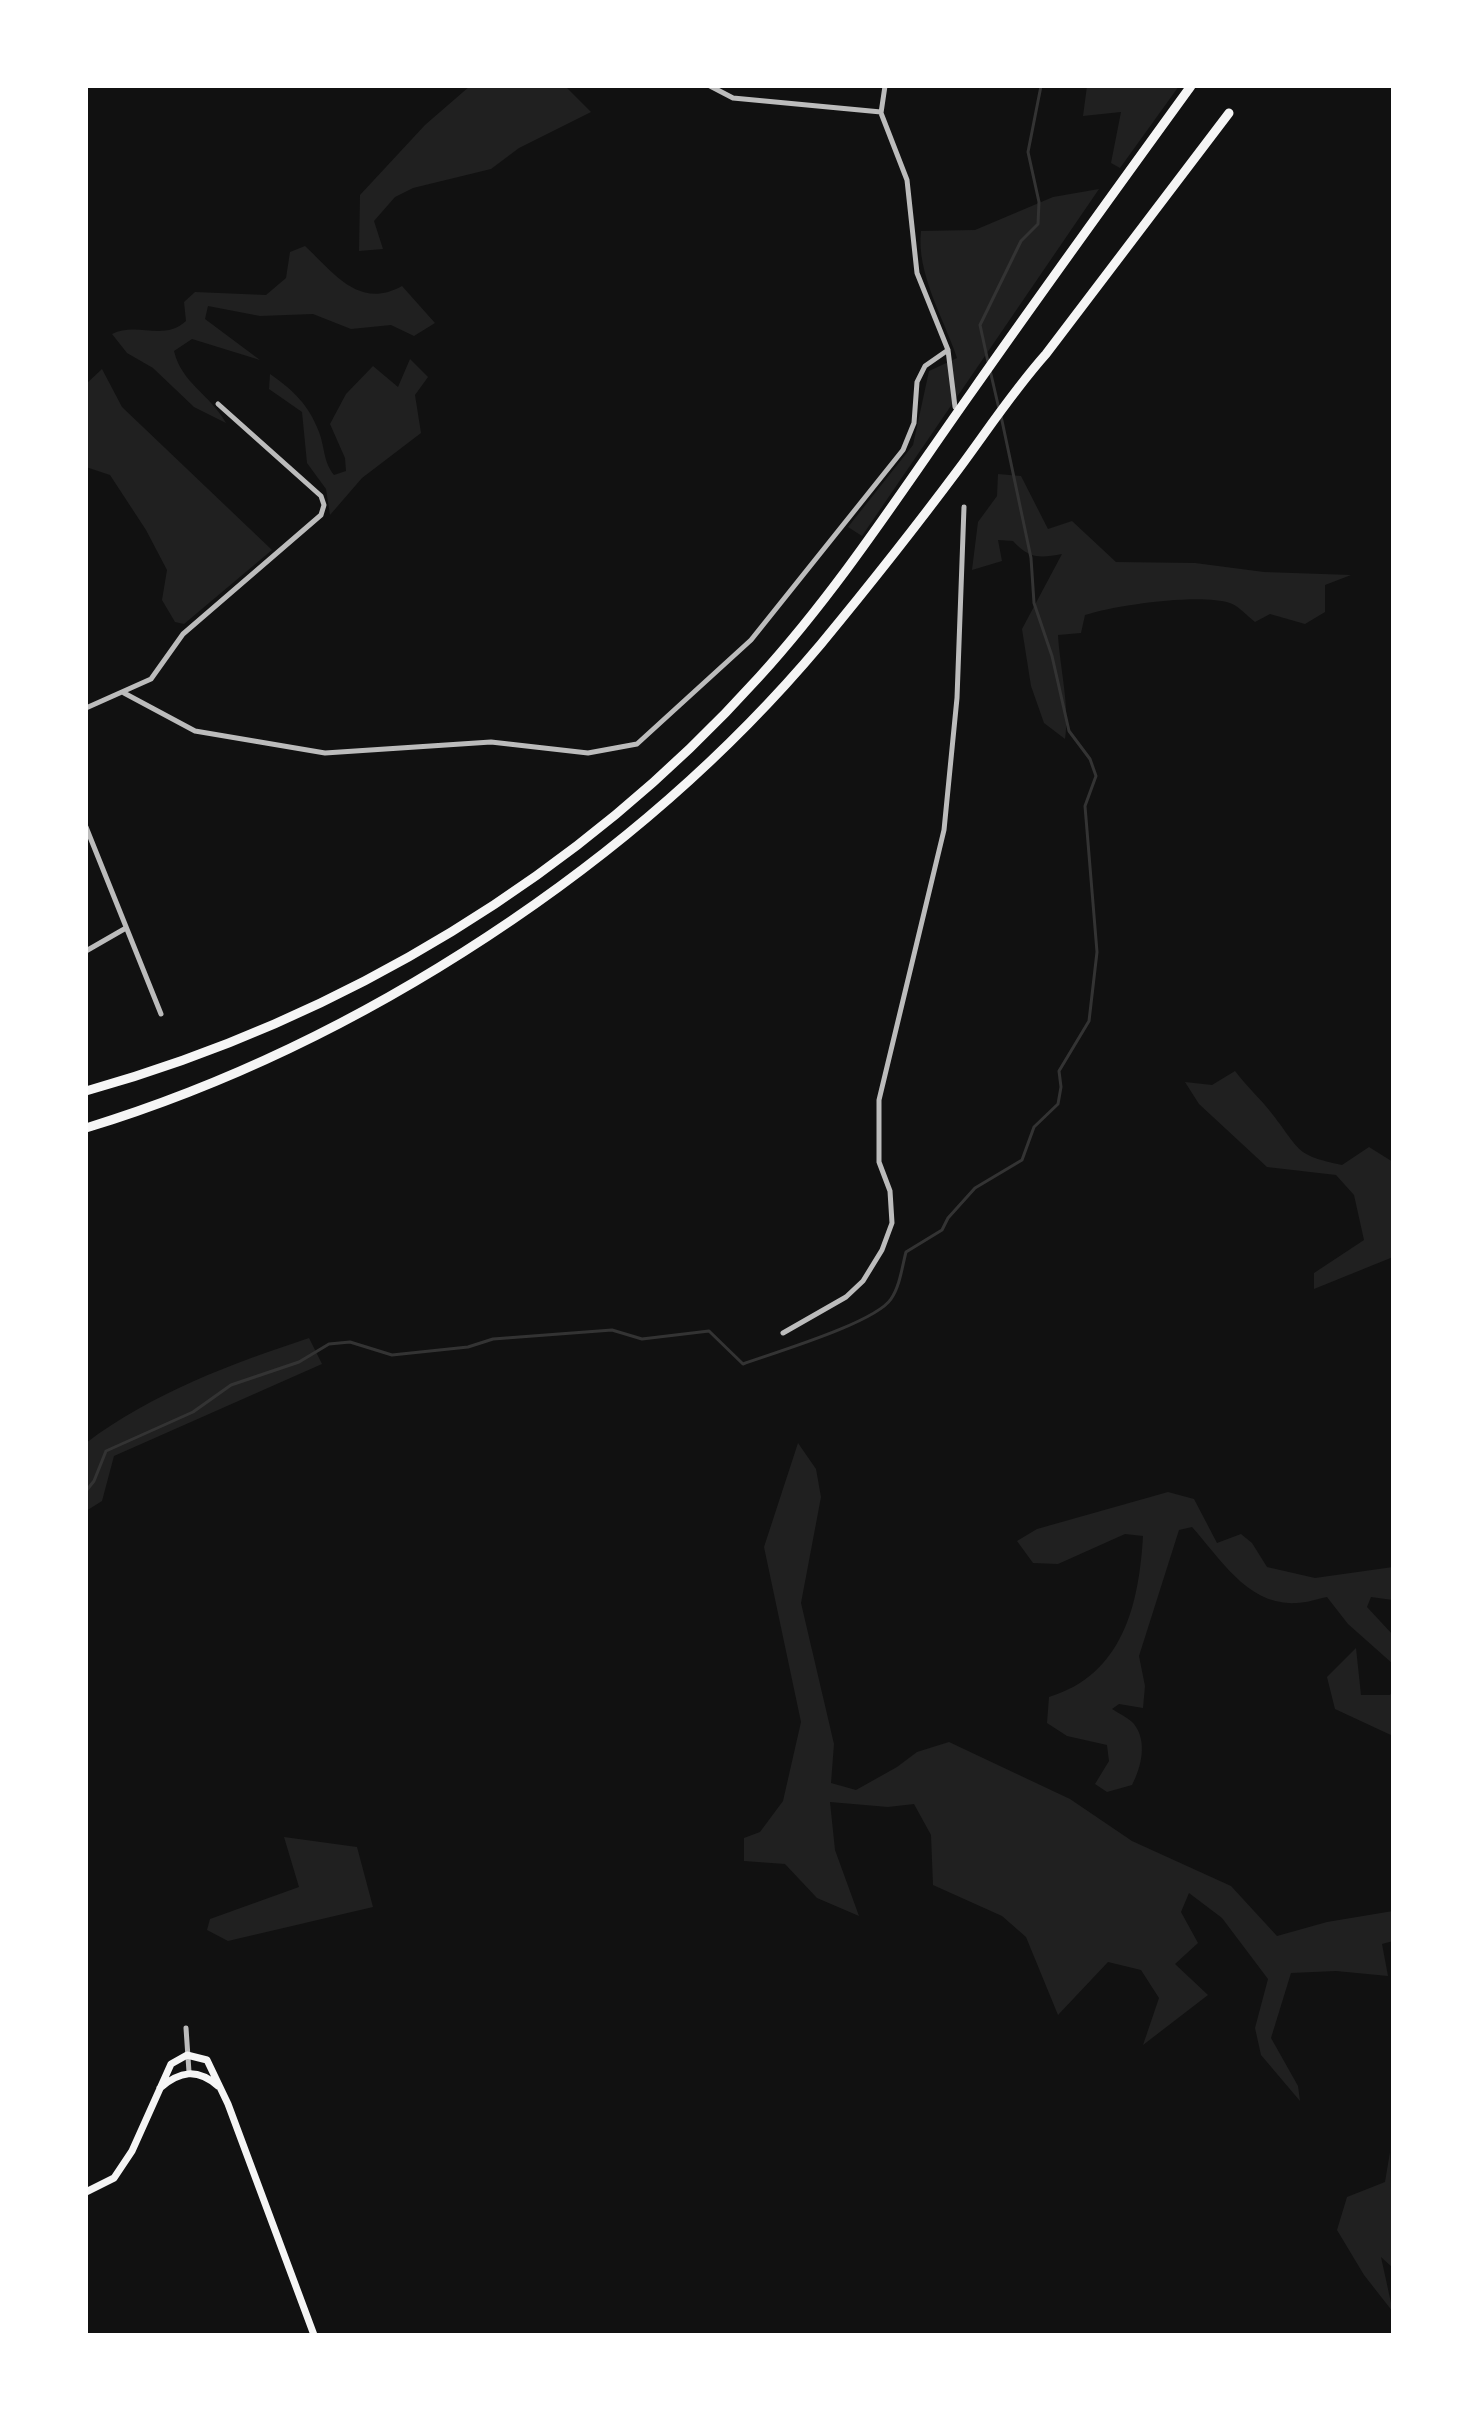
<!DOCTYPE html>
<html>
<head>
<meta charset="utf-8">
<style>
  body { margin:0 }
  #map { position:relative; width:1479px; height:2421px; overflow:hidden; background:#111; font-family:Manrope,sans-serif }
  canvas { display:block }
  .frame { position:absolute; inset:0; border:88px solid #fff; pointer-events:none }
</style>
</head>
<body>
<div id="map">
<canvas width="1479" height="2421"></canvas>
<div class="frame"></div>
</div>
<script>
const ctx = document.querySelector('canvas').getContext('2d');
ctx.lineJoin = 'round';
function fillPath(path, color) { ctx.fillStyle = color; ctx.fill(path, 'evenodd'); }
function strokePath(path, color, width, dash) { ctx.strokeStyle = color; ctx.lineWidth = width; ctx.lineCap = dash ? 'butt' : 'round'; ctx.setLineDash(dash || []); ctx.stroke(path); }
const green = new Path2D(`
  M 470,86 L 565,86 L 591,112 L 519,148 L 491,169 L 413,188 L 395,197 L 374,221 L 383,249 L 359,251 L 360,195 L 425,125 Z
  M 1087,86 L 1179,86 L 1120,168 L 1111,163 L 1121,112 L 1083,116 Z
  M 1099,189 L 862,536 L 848,527 L 913,445 L 929,371 L 957,358 C 944,319 916,273 921,231 L 975,230 L 1053,197 Z
  M 305,246 C 334,273 359,310 402,286 L 435,323 L 414,336 L 391,325 L 351,329 L 313,314 L 260,316 L 208,306 L 205,319 L 260,360 L 192,339 L 174,351 C 182,384 210,394 226,423 L 194,407 L 153,368 L 127,353 L 112,334 C 137,321 163,342 186,321 L 184,302 L 195,292 L 266,295 L 286,278 L 290,252 Z
  M 410,359 L 428,377 L 415,395 L 421,433 L 362,478 L 330,515 L 326,489 L 307,463 L 302,412 L 269,389 L 270,374 C 293,390 309,405 319,432 C 325,448 323,461 334,475 L 346,471 L 345,458 L 330,424 L 346,394 L 373,366 L 398,387 Z
  M 102,369 L 122,407 L 272,550 L 184,624 L 175,622 L 162,600 L 167,570 L 146,530 L 110,475 L 86,467 L 86,384 Z
  M 998,474 L 1021,476 L 1048,529 L 1072,521 L 1116,562 L 1195,563 L 1264,572 L 1351,575 L 1325,585 L 1325,612 L 1305,624 L 1270,614 L 1255,622 C 1248,617 1239,606 1230,603 C 1200,593 1116,605 1085,615 L 1081,633 L 1058,635 C 1060,669 1070,707 1065,739 L 1044,723 L 1031,686 L 1022,629 L 1062,554 C 1040,558 1029,559 1013,541 L 998,540 L 1002,561 L 972,570 L 978,522 L 997,496 Z
  M 1235,1071 C 1247,1087 1262,1100 1273,1115 C 1301,1151 1295,1155 1342,1165 L 1369,1147 L 1393,1162 L 1393,1257 L 1314,1289 L 1314,1273 L 1364,1240 L 1354,1195 L 1336,1175 L 1267,1167 L 1199,1104 L 1185,1082 L 1212,1085 Z
  M 309,1338 L 322,1364 L 114,1456 L 102,1501 L 86,1511 L 86,1443 C 152,1393 231,1364 309,1338 Z
  M 798,1443 L 816,1469 L 821,1497 L 801,1603 L 834,1744 L 831,1783 L 856,1790 L 897,1767 L 917,1752 L 949,1742 L 1070,1799 L 1132,1841 L 1231,1886 L 1277,1936 L 1327,1922 L 1393,1911 L 1393,1941 L 1382,1944 L 1388,1976 L 1336,1971 L 1291,1973 L 1271,2038 L 1298,2086 L 1300,2101 L 1261,2055 L 1255,2028 L 1268,1979 L 1222,1918 L 1189,1893 L 1181,1912 L 1198,1943 L 1175,1964 L 1208,1995 L 1143,2045 L 1159,1998 L 1141,1970 L 1108,1962 L 1058,2015 L 1026,1937 L 1002,1916 L 933,1885 L 931,1835 L 914,1804 L 888,1807 L 830,1802 L 835,1850 L 859,1916 L 817,1898 L 785,1864 L 744,1861 L 744,1838 L 760,1832 L 783,1801 L 801,1722 L 764,1547 Z
  M 1168,1492 L 1194,1499 L 1217,1543 L 1241,1534 L 1252,1543 L 1267,1567 L 1315,1578 L 1393,1567 L 1393,1600 L 1371,1597 L 1367,1607 L 1393,1635 L 1393,1664 L 1348,1624 L 1327,1597 C 1317,1599 1306,1603 1296,1603 C 1248,1606 1220,1558 1192,1527 L 1179,1530 L 1139,1656 L 1145,1686 L 1143,1708 L 1119,1704 L 1112,1709 C 1118,1713 1129,1718 1134,1724 C 1148,1742 1141,1768 1132,1785 L 1107,1792 L 1095,1784 L 1109,1761 L 1107,1745 L 1067,1736 L 1047,1723 L 1049,1697 C 1122,1675 1139,1606 1143,1536 L 1125,1534 L 1058,1564 L 1033,1563 L 1017,1541 L 1037,1529 Z
  M 1356,1648 L 1361,1695 L 1390,1695 L 1393,1690 L 1393,1736 L 1335,1709 L 1327,1677 Z
  M 284,1837 L 357,1847 L 373,1907 L 228,1941 L 207,1930 L 210,1919 L 299,1887 Z
  M 1390,2152 L 1393,2268 L 1381,2257 L 1393,2312 L 1364,2275 L 1337,2230 L 1347,2197 L 1385,2182 Z`);
const stream = new Path2D(`
  M 988,362 L 980,325 L 1021,241 L 1038,224 L 1039,202 L 1028,152 L 1041,86
  M 990,370 L 999,409
  M 86,1491 L 94,1481 L 106,1451 L 193,1412 L 231,1385 L 299,1362 L 329,1344 L 350,1342 L 392,1355 L 468,1347 L 493,1339 L 612,1330 L 642,1339 L 709,1331 L 743,1364 C 773,1353 875,1323 891,1299 C 900,1286 902,1267 906,1252 L 942,1230 L 948,1218 L 975,1188 L 1022,1160 L 1034,1127 L 1058,1104 L 1061,1087 L 1059,1071 L 1089,1021 L 1097,952 L 1085,806 L 1096,776 L 1090,759 L 1069,731 L 1052,656 L 1034,603 L 1031,558 L 1001,416`);
const minor = new Path2D(`
  M 710,86 L 733,98 L 881,112
  M 885,86 L 881,113 L 907,180 L 917,273 L 948,350 L 955,407
  M 124,693 L 195,731 L 325,753 L 491,742 L 588,753 L 637,744 L 751,640 L 903,450 L 914,423 L 917,382 L 925,366 L 948,350
  M 86,708 L 151,679 L 183,634 L 321,515 L 324,505 L 321,496 L 218,404
  M 86,827 L 161,1014
  M 86,951 L 126,928
  M 783,1333 L 846,1297 L 863,1281 L 882,1250 L 892,1223 L 890,1191 L 879,1162 L 879,1100 L 944,830 L 957,698 L 964,507
  M 186,2028 L 189,2072`);
const secondary = new Path2D(`
  M 160,2088 C 180,2071 197,2068 218,2086
  M 86,2192 L 114,2178 L 132,2151 L 171,2064 L 187,2055 L 207,2060 L 228,2104 L 314,2335`);
const trunk = new Path2D(`
  M 86,1091 C 343,1019 580,876 759,677 C 839,589 903,489 971,393 C 1043,290 1117,188 1191,86
  M 86,1128 C 360,1044 637,863 821,644 C 868,587 914,529 958,470 C 987,431 1013,391 1046,354 L 1229,113`);
fillPath(green, '#202020');
strokePath(stream, '#333', 3);
strokePath(minor, '#bcbcbc', 5);
strokePath(secondary, '#f5f5f5', 7);
strokePath(trunk, '#f5f5f5', 9);
</script>
</body>
</html>
